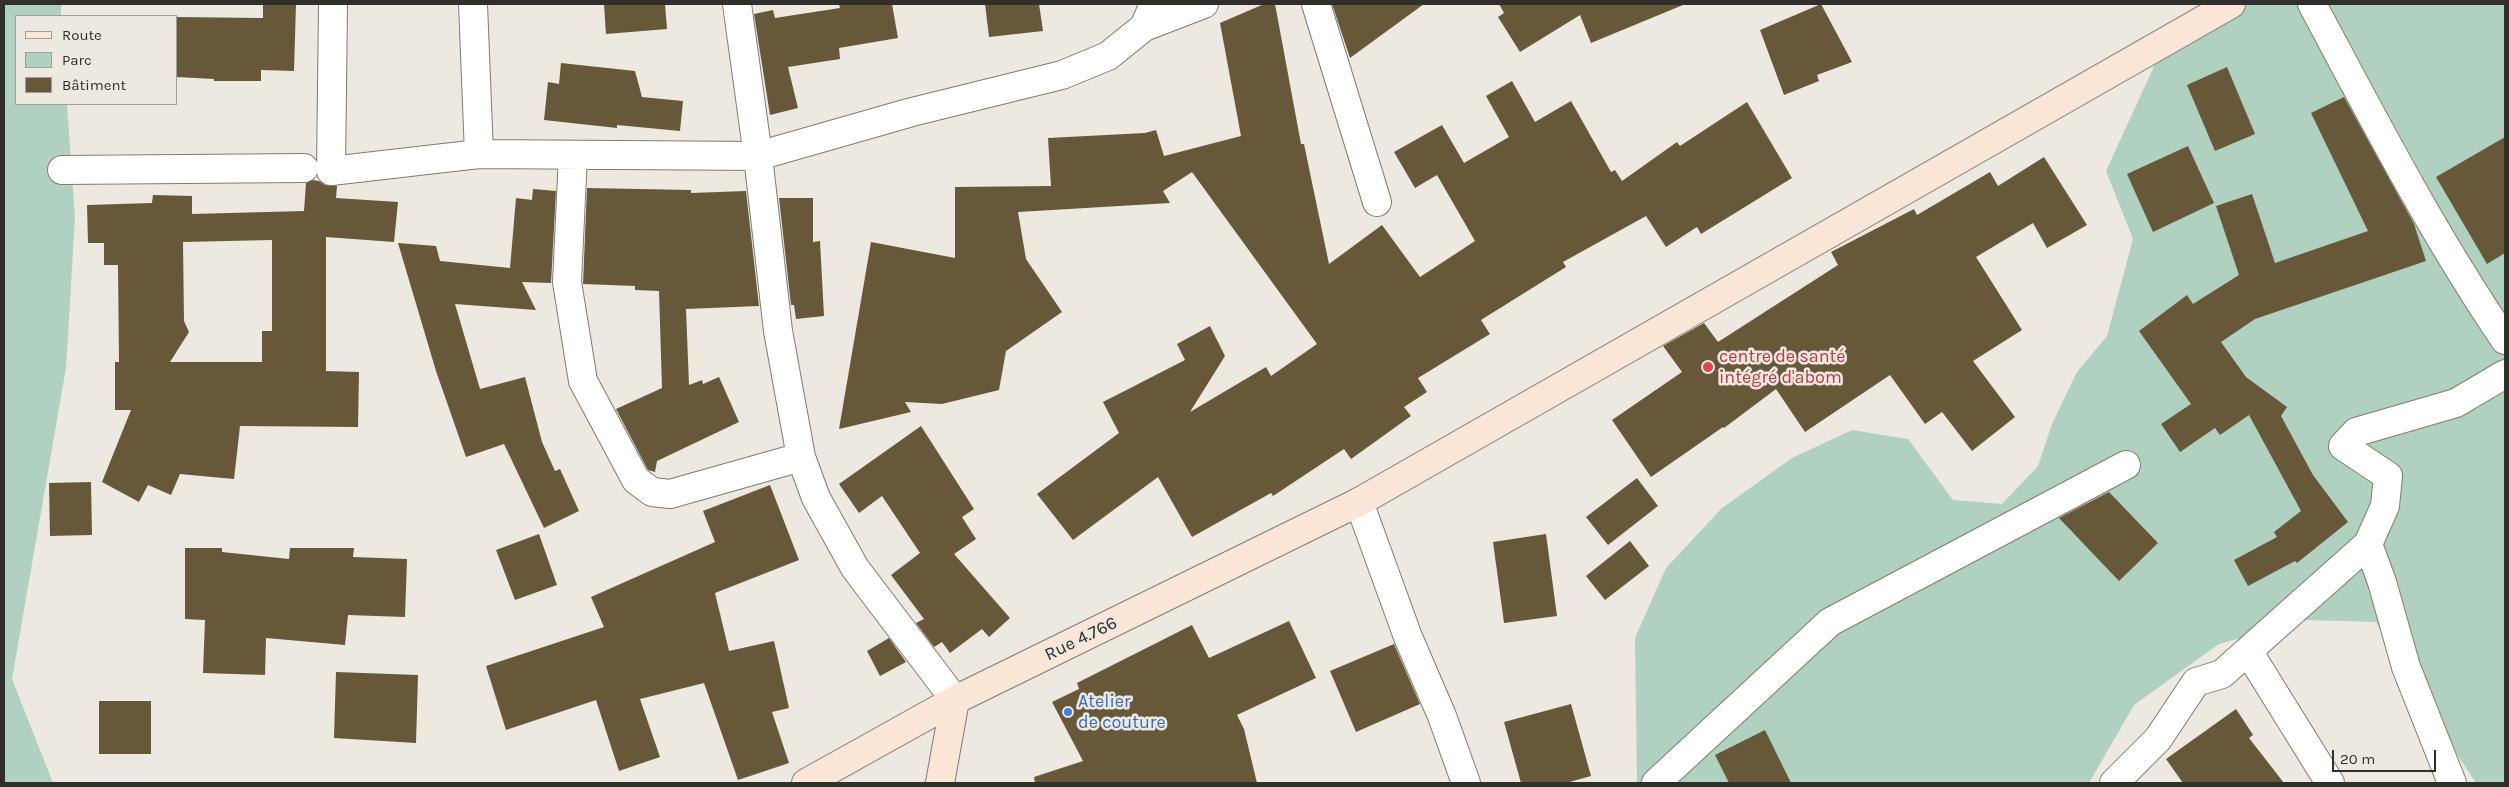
<!DOCTYPE html>
<html>
<head>
<meta charset="utf-8">
<style>
  body { margin:0 }
  #map { position:relative; width:2509px; height:787px; overflow:hidden; background:#ede9e1; font-family:Karla,sans-serif }
  canvas { display:block }
  .frame { position:absolute; inset:0; border:5px solid #302f2c; pointer-events:none }
  .legend { position:absolute; left:15px; top:15px; width:162px; height:90px; box-sizing:border-box; background:#ede9e1; border:1px solid #a19f99; margin:0; padding:6px 9px; list-style:none; font-size:15px; color:#302f2c }
  .legend li { display:flex; align-items:center; gap:10px; height:25px }
  .legend b { width:25px; border:1px solid #a19f99 }
  .scale { position:absolute; left:2332px; top:750px; width:104px; height:22px; box-sizing:border-box; border:2px solid #302f2c; border-top:0; padding-left:6px; font-size:15px; line-height:18px; white-space:nowrap; color:#302f2c; -webkit-text-stroke:4px #ede9e1; paint-order:stroke }
</style>
</head>
<body>
<div id="map">
<canvas width="2509" height="787"></canvas>
<div class="frame"></div>
<ul class="legend">
<li><b style="height:6px;background:#fce6d7"></b>Route</li>
<li><b style="height:14px;background:#b0d0c0"></b>Parc</li>
<li><b style="height:14px;background:#67583a"></b>Bâtiment</li>
</ul>
<div class="scale">20 m</div>
</div>
<script>
const ctx = document.querySelector('canvas').getContext('2d');
ctx.lineJoin = 'round';
function fillPath(path, color) { ctx.fillStyle = color; ctx.fill(path, 'evenodd'); }
function strokePath(path, color, width, dash) { ctx.strokeStyle = color; ctx.lineWidth = width; ctx.lineCap = dash ? 'butt' : 'round'; ctx.setLineDash(dash || []); ctx.stroke(path); }
function label(font, color, halo, rows, align = 'center') {
  ctx.font = font + ' Karla,sans-serif'; ctx.lineWidth = 5; ctx.setLineDash([]); ctx.textBaseline = 'middle'; ctx.strokeStyle = halo; ctx.fillStyle = color; for (const [text, x, y, turn = 0] of rows) {
    ctx.save(); ctx.translate(x, y); ctx.rotate((+turn || 0) * Math.PI / 180); ctx.textAlign = isNaN(turn) ? turn : align; if (halo) ctx.strokeText(text, 0, 0); ctx.fillText(text, 0, 0); ctx.restore();
  }
}
const green = new Path2D(`
  M 4,4 L 61,4 L 61,16 L 16,16 L 16,104 L 67,104 L 75,218 L 66,368 L 12,679 L 53,783 L 4,783 Z
  M 2227,4 L 2505,4 L 2505,783 L 2476,783 L 2421,700 L 2376,622 L 2305,620 L 2219,644 L 2134,705 L 2089,783 L 1637,783 L 1635,638 L 1666,568 L 1722,508 L 1792,458 L 1852,430 L 1908,439 L 1953,500 L 2002,504 L 2038,466 L 2052,424 L 2077,372 L 2107,336 L 2133,239 L 2106,171 L 2167,38 Z`);
const building = new Path2D(`
  M 263,4 L 296,4 L 294,71 L 261,70 L 261,81 L 214,81 L 214,79 L 176,77 L 176,17 L 263,18 Z
  M 604,4 L 665,4 L 667,29 L 606,34 Z
  M 839,4 L 892,4 L 898,38 L 839,48 L 840,59 L 788,67 L 798,108 L 770,115 L 754,14 L 773,10 L 775,18 L 840,8 Z
  M 985,4 L 1039,4 L 1043,31 L 989,37 Z
  M 1264,4 L 1275,4 L 1301,144 L 1304,144 L 1329,264 L 1382,225 L 1420,277 L 1475,241 L 1437,175 L 1415,188 L 1394,152 L 1442,125 L 1464,163 L 1509,137 L 1486,96 L 1512,81 L 1535,122 L 1571,101 L 1611,172 L 1615,170 L 1622,181 L 1677,142 L 1680,146 L 1747,102 L 1792,178 L 1701,234 L 1697,227 L 1666,247 L 1646,216 L 1563,262 L 1566,267 L 1481,320 L 1490,334 L 1418,378 L 1427,392 L 1404,407 L 1411,416 L 1351,459 L 1344,449 L 1273,496 L 1271,493 L 1192,537 L 1158,477 L 1073,540 L 1037,494 L 1119,433 L 1103,402 L 1185,360 L 1177,344 L 1210,326 L 1225,356 L 1190,412 L 1266,367 L 1271,376 L 1317,344 L 1192,172 L 1163,191 L 1170,203 L 1018,212 L 1026,259 L 1062,312 L 1006,351 L 999,390 L 942,404 L 905,402 L 911,412 L 839,429 L 871,242 L 955,258 L 955,187 L 1051,186 L 1048,138 L 1145,133 L 1156,130 L 1164,156 L 1241,136 L 1220,23 Z
  M 1332,4 L 1424,4 L 1350,58 Z
  M 1499,4 L 1683,4 L 1683,5 L 1591,43 L 1580,15 L 1520,52 L 1498,17 L 1504,13 Z
  M 1821,4 L 1852,62 L 1817,75 L 1819,81 L 1784,95 L 1760,30 Z
  M 561,63 L 635,71 L 642,97 L 683,101 L 680,131 L 617,125 L 617,128 L 544,120 L 548,82 L 559,84 Z
  M 2227,67 L 2255,134 L 2215,151 L 2187,85 Z
  M 2344,97 L 2414,224 L 2426,261 L 2255,319 L 2221,342 L 2246,377 L 2287,407 L 2281,416 L 2313,475 L 2348,522 L 2297,563 L 2295,561 L 2248,586 L 2234,560 L 2277,537 L 2274,532 L 2301,511 L 2249,415 L 2220,435 L 2215,428 L 2180,452 L 2161,424 L 2191,404 L 2139,331 L 2187,295 L 2193,304 L 2239,275 L 2216,206 L 2252,194 L 2275,263 L 2368,231 L 2311,113 Z
  M 2505,137 L 2505,253 L 2487,264 L 2436,177 Z
  M 2188,146 L 2214,203 L 2153,232 L 2127,174 Z
  M 2044,157 L 2087,225 L 2047,248 L 2033,223 L 1976,257 L 2022,330 L 1973,361 L 2015,417 L 1972,451 L 1942,412 L 1925,424 L 1890,375 L 1805,432 L 1776,389 L 1724,428 L 1723,427 L 1651,477 L 1612,420 L 1682,372 L 1663,346 L 1704,323 L 1718,342 L 1838,265 L 1831,252 L 1914,209 L 1917,215 L 1990,172 L 1998,186 Z
  M 313,180 L 319,181 L 325,185 L 337,186 L 336,198 L 398,202 L 394,242 L 326,237 L 326,371 L 359,372 L 358,427 L 240,426 L 234,479 L 180,474 L 171,495 L 148,485 L 139,502 L 102,482 L 131,410 L 115,410 L 115,362 L 119,362 L 118,265 L 104,265 L 104,243 L 88,243 L 87,205 L 152,203 L 153,195 L 192,196 L 192,214 L 304,211 L 306,183 ZM 272,240 L 272,331 L 262,331 L 262,362 L 170,362 L 189,332 L 184,321 L 183,242 Z
  M 587,188 L 691,190 L 691,193 L 746,191 L 759,306 L 686,309 L 689,385 L 702,380 L 703,384 L 719,377 L 739,422 L 657,461 L 655,472 L 648,470 L 616,409 L 662,388 L 659,291 L 635,290 L 635,286 L 583,284 Z
  M 533,189 L 556,191 L 551,283 L 522,282 L 536,310 L 455,304 L 480,389 L 525,377 L 542,442 L 555,471 L 560,469 L 579,511 L 544,528 L 504,444 L 466,457 L 436,371 L 398,243 L 436,246 L 440,261 L 510,268 L 516,198 L 532,200 Z
  M 779,198 L 813,198 L 813,242 L 820,241 L 824,316 L 796,319 L 794,305 L 791,305 Z
  M 921,426 L 974,509 L 962,517 L 976,539 L 954,554 L 1010,618 L 989,637 L 982,629 L 950,653 L 942,642 L 934,647 L 916,623 L 924,619 L 891,575 L 920,553 L 882,496 L 859,513 L 839,484 Z
  M 1637,478 L 1658,506 L 1608,545 L 1586,517 Z
  M 91,482 L 92,535 L 50,536 L 49,483 Z
  M 770,485 L 799,560 L 715,593 L 729,651 L 774,641 L 789,708 L 772,712 L 789,763 L 738,780 L 704,683 L 640,699 L 660,757 L 619,771 L 596,700 L 506,730 L 486,666 L 604,627 L 591,597 L 715,542 L 703,511 Z
  M 2109,492 L 2158,543 L 2119,581 L 2059,518 Z
  M 539,534 L 557,585 L 515,600 L 496,550 Z
  M 1546,534 L 1557,616 L 1504,623 L 1493,542 Z
  M 1630,541 L 1649,566 L 1605,600 L 1586,576 Z
  M 185,548 L 222,548 L 222,552 L 289,559 L 290,548 L 354,548 L 353,557 L 407,559 L 405,617 L 348,615 L 345,645 L 266,638 L 265,675 L 203,673 L 205,620 L 185,619 Z
  M 1289,621 L 1316,678 L 1237,715 L 1244,729 L 1257,783 L 1035,783 L 1034,777 L 1083,761 L 1052,702 L 1079,689 L 1077,683 L 1192,625 L 1209,658 Z
  M 889,638 L 906,662 L 880,676 L 867,651 Z
  M 1394,644 L 1420,704 L 1356,732 L 1330,671 Z
  M 336,672 L 418,675 L 416,743 L 334,738 Z
  M 99,701 L 151,701 L 151,754 L 99,754 Z
  M 1571,704 L 1591,776 L 1566,783 L 1521,783 L 1504,722 Z
  M 2236,709 L 2253,735 L 2249,738 L 2284,783 L 2183,783 L 2166,759 Z
  M 1765,730 L 1791,783 L 1729,783 L 1715,755 Z`);
const street = new Path2D(`
  M 333,4 L 331,171 L 479,154 L 758,156 L 737,4
  M 473,4 L 479,154
  M 1316,4 L 1377,202
  M 2312,4 C 2373,118 2432,233 2505,340
  M 1144,27 L 1204,4
  M 573,155 L 567,282 L 583,381 L 636,480 L 652,492 L 670,494 L 801,457
  M 62,170 L 304,168
  M 1359,502 L 1408,637 L 1442,716 L 1466,783
  M 2248,651 L 2330,783
  M 955,700 L 855,568 L 816,498 L 801,457 L 778,331 L 758,156 L 912,112 L 1062,75 L 1108,56 L 1144,27 L 1154,4
  M 1656,783 L 1830,622 L 2126,465
  M 2114,783 L 2158,739 L 2196,682 L 2222,674 L 2368,544
  M 2452,783 L 2406,667 L 2382,582 L 2368,544 L 2385,506 L 2388,476 L 2343,446 L 2356,432 L 2456,403 L 2505,374`);
const secondary = new Path2D(`
  M 806,783 L 955,700 L 1359,502 L 2231,4
  M 940,783 L 955,700`);
const markers = [
  [1708,367,6,"#e0444e"],
  [1068,712,5,"#3f7fe0"]
];
const healthNames = [
  ["centre de santé",1719,357],
  ["intégré d'abom",1719,378]
];
const streetNames = [
  ["Rue 4.766",1081,639,-26]
];
const shopNames = [
  ["Atelier",1078,702],
  ["de couture",1078,723]
];
fillPath(green, '#b0d0c0');
fillPath(building, '#67583a');
strokePath(street, '#7f7c74', 30);
strokePath(secondary, '#7f7c74', 30);
strokePath(street, '#fff', 28);
strokePath(secondary, '#fce6d7', 28);
for (const [x, y, r, color] of markers) { const dot = new Path2D(); dot.arc(x, y, r, 0, 2 * Math.PI); ctx.fillStyle = color; ctx.fill(dot); strokePath(dot, '#ede9e1', 2); }
label('18px', '#be3a42', '#ede9e1', healthNames, 'left');
label('18px', '#302f2c', '#ede9e1', streetNames);
label('18px', '#366cbe', '#ede9e1', shopNames, 'left');
</script>
</body>
</html>
